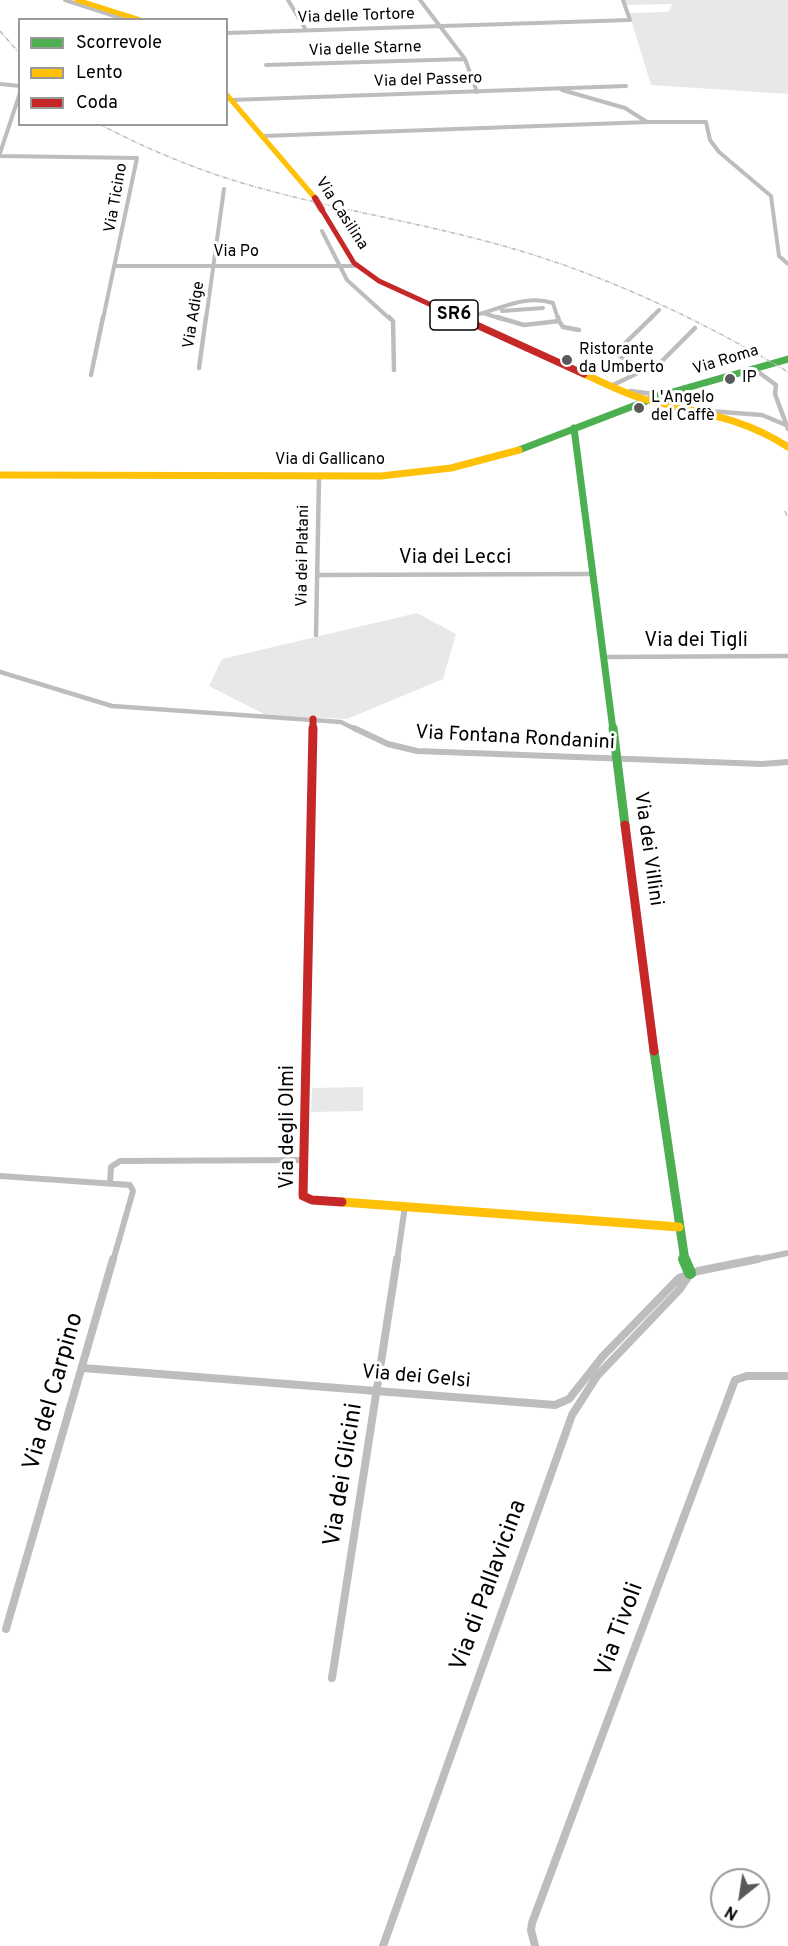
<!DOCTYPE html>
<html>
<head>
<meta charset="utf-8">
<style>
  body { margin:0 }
  #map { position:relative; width:788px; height:1946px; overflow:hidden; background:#fff; font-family:Overpass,sans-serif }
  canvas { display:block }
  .legend { position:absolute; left:18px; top:18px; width:210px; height:108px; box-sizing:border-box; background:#fff; border:2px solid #999; margin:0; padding:8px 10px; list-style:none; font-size:18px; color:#000 }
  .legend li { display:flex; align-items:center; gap:12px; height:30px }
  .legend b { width:30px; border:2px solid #999 }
  .north { position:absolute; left:710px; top:1868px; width:60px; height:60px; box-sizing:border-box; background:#fff; border:2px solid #999; border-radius:50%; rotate:210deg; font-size:16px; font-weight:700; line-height:24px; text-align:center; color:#000 }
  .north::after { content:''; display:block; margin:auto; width:21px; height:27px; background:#595959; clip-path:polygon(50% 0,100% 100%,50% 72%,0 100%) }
</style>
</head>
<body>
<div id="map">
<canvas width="788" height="1946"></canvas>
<ul class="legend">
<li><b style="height:8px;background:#4caf50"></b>Scorrevole</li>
<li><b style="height:8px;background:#ffc107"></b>Lento</li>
<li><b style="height:8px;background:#c62828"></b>Coda</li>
</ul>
<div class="north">N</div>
</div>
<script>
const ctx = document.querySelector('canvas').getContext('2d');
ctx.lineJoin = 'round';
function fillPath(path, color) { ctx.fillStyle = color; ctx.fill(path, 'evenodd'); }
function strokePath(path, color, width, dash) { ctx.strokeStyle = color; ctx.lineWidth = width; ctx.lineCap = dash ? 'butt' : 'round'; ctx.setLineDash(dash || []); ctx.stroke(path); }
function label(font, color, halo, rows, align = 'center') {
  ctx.font = font + ' Overpass,sans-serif'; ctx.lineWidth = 6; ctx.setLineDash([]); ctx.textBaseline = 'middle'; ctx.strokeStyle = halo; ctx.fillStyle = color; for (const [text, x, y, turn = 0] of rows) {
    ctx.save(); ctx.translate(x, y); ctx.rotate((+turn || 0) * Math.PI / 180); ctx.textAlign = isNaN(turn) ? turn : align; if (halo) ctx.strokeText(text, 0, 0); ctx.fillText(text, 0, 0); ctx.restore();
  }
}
const green = new Path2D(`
  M 622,0 L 788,0 L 788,94 L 651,85 L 629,13 L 668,12 L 673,4 L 625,5 Z
  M 417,613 L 456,634 L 443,679 L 347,719 L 266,715 L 209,686 L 222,659 Z
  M 363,1087 L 363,1111 L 311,1112 L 312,1088 Z`);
const streetFar3 = new Path2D(`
  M 65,0 L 127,20
  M 288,0 L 306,30
  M 420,0 L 465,59 L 477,92
  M 226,33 L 630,20 L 623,0
  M 266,65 L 465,59
  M 0,84 L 20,86
  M 562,90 L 625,108 L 647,122 L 706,122 L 710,140 L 719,152 L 771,196 L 779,256 L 788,264
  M 231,100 L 626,86
  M 263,136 L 649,122
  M 0,153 L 20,93
  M 0,156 L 137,158 L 103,319
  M 322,231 L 347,280 L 390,319
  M 116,266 L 357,266
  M 502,311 L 543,308
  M 483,313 L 502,319
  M 483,313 C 506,306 529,295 553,303 L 558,319
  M 461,318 L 483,313
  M 206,319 L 224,189
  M 650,319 L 659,310`);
const streetFar2 = new Path2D(`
  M 389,317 L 393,321 L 394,370
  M 497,317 L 524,325 L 559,321 L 558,317
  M 461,318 L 465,317
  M 559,321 L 563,327 L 579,330
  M 199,368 L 206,317
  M 753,368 L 776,385 L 775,394 L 788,429
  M 644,370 L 615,353 L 652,317
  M 91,375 L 103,317
  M 611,386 L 644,370 L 656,367 L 695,328
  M 630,391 L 662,395
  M 709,411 L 762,415 L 786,425
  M 317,575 L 593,574
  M 316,635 L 319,478
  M 604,657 L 788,656
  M 0,672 L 112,706 L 341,722 L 357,730`);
const streetFar1 = new Path2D(`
  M 354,728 L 388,744 L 417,751 L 762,764 L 788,762
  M 0,1176 L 130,1185 L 133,1191 L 113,1261
  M 110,1182 L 111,1167 L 120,1161 L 303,1160
  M 397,1261 L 405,1206
  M 750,1261 L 788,1253`);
const street = new Path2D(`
  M 83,1368 L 555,1405 L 569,1399 L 603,1356 L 679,1278 L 698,1271 L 758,1259
  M 6,1629 L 113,1259
  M 332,1678 L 397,1259
  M 383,1946 L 572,1415 L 597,1376 L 680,1289 L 690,1274
  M 535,1946 L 531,1930 L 532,1923 L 735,1380 L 747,1376 L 788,1376`);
const fastFar2 = new Path2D(`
  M 574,428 L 613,730
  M 519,450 L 662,395 L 788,359`);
const fastFar1 = new Path2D(`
  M 613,728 L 625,825
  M 654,1051 L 685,1261`);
const fast = new Path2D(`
  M 684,1259 L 690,1273`);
const slowFar2 = new Path2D(`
  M 77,0 L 140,20
  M 226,94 L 315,198`);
const slowFar1 = new Path2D(`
  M 584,374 C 604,383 623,393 644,399 C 697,413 741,416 788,447
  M 0,475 L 381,476 L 451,468 L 519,450`);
const slow = new Path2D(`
  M 342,1202 L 679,1227`);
const jamFar2 = new Path2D(`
  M 322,210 L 354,263 L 379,281 L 462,319`);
const jamFar1 = new Path2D(`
  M 459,317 L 584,374
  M 313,730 L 313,719`);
const jam = new Path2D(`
  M 313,728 L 303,1196 L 312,1200 L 342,1202
  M 625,825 L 654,1051`);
const rail = new Path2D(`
  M 0,31 L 20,54
  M 99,124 C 145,148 192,168 242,183 C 323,207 407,220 489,242 C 595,270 694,316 788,372
  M 785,511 L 787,516`);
const jamBridge = new Path2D(`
  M 315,198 L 322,210`);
const markers = [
  [567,360,6,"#595959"],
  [730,379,6,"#595959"],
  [639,408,6,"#595959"]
];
const farStreetnames = [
  ["Via delle Tortore",356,17,-2],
  ["Via delle Starne",365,50,-2],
  ["Via del Passero",428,81,-2],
  ["Via Ticino",117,198,-80],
  ["Via Casilina",341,214,57],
  ["Via Po",236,253],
  ["Via Adige",195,315,-81],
  ["Via Roma",726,361,-17],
  ["Via di Gallicano",330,461],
  ["Via dei Platani",304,556,-89]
];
const farPoinames = [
  ["Ristorante",579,351],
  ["da Umberto",579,369],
  ["IP",742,379],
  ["L'Angelo",651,399],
  ["del Caffè",651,417]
];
const shields = [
  [454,315,48]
];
const shieldNames = [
  ["SR6",454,315]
];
const streetNames = [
  ["Via dei Lecci",455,559],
  ["Via dei Tigli",696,642],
  ["Via Fontana Rondanini",515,739,3],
  ["Via dei Villini",647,849,82],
  ["Via degli Olmi",289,1127,-90],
  ["Via dei Gelsi",416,1378,5]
];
const nearStreetnames = [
  ["Via del Carpino",55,1392,-74],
  ["Via dei Glicini",345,1475,-81],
  ["Via di Pallavicina",490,1586,-70],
  ["Via Tivoli",621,1630,-70]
];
fillPath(green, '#e8e8e8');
strokePath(streetFar3, '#bdbdbd', 4);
strokePath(streetFar2, '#bdbdbd', 4.5);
strokePath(streetFar1, '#bdbdbd', 6);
strokePath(street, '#bdbdbd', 8);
strokePath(fastFar2, '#4caf50', 7);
strokePath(fastFar1, '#4caf50', 9);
strokePath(fast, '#4caf50', 12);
strokePath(slowFar2, '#ffc107', 5);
strokePath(slowFar1, '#ffc107', 7);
strokePath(slow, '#ffc107', 9);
strokePath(jamFar2, '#c62828', 5);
strokePath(jamFar1, '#c62828', 7);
strokePath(jam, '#c62828', 9);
strokePath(rail, '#bdbdbd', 1.5, [5, 1.5, 1, 1.5]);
strokePath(jamBridge, '#dbdbdb', 8, []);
strokePath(jamBridge, '#c62828', 6);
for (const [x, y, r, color] of markers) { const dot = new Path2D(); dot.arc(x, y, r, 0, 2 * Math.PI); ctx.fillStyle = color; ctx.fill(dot); strokePath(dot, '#fff', 2); }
label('16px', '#000', '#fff', farStreetnames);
label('16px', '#000', '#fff', farPoinames, 'left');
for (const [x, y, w] of shields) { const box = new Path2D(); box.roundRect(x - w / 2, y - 15, w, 30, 4.5); ctx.fillStyle = '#fff'; ctx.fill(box); strokePath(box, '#000', 1.5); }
label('bold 18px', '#000', null, shieldNames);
label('20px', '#000', '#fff', streetNames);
label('24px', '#000', '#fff', nearStreetnames);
</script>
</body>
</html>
